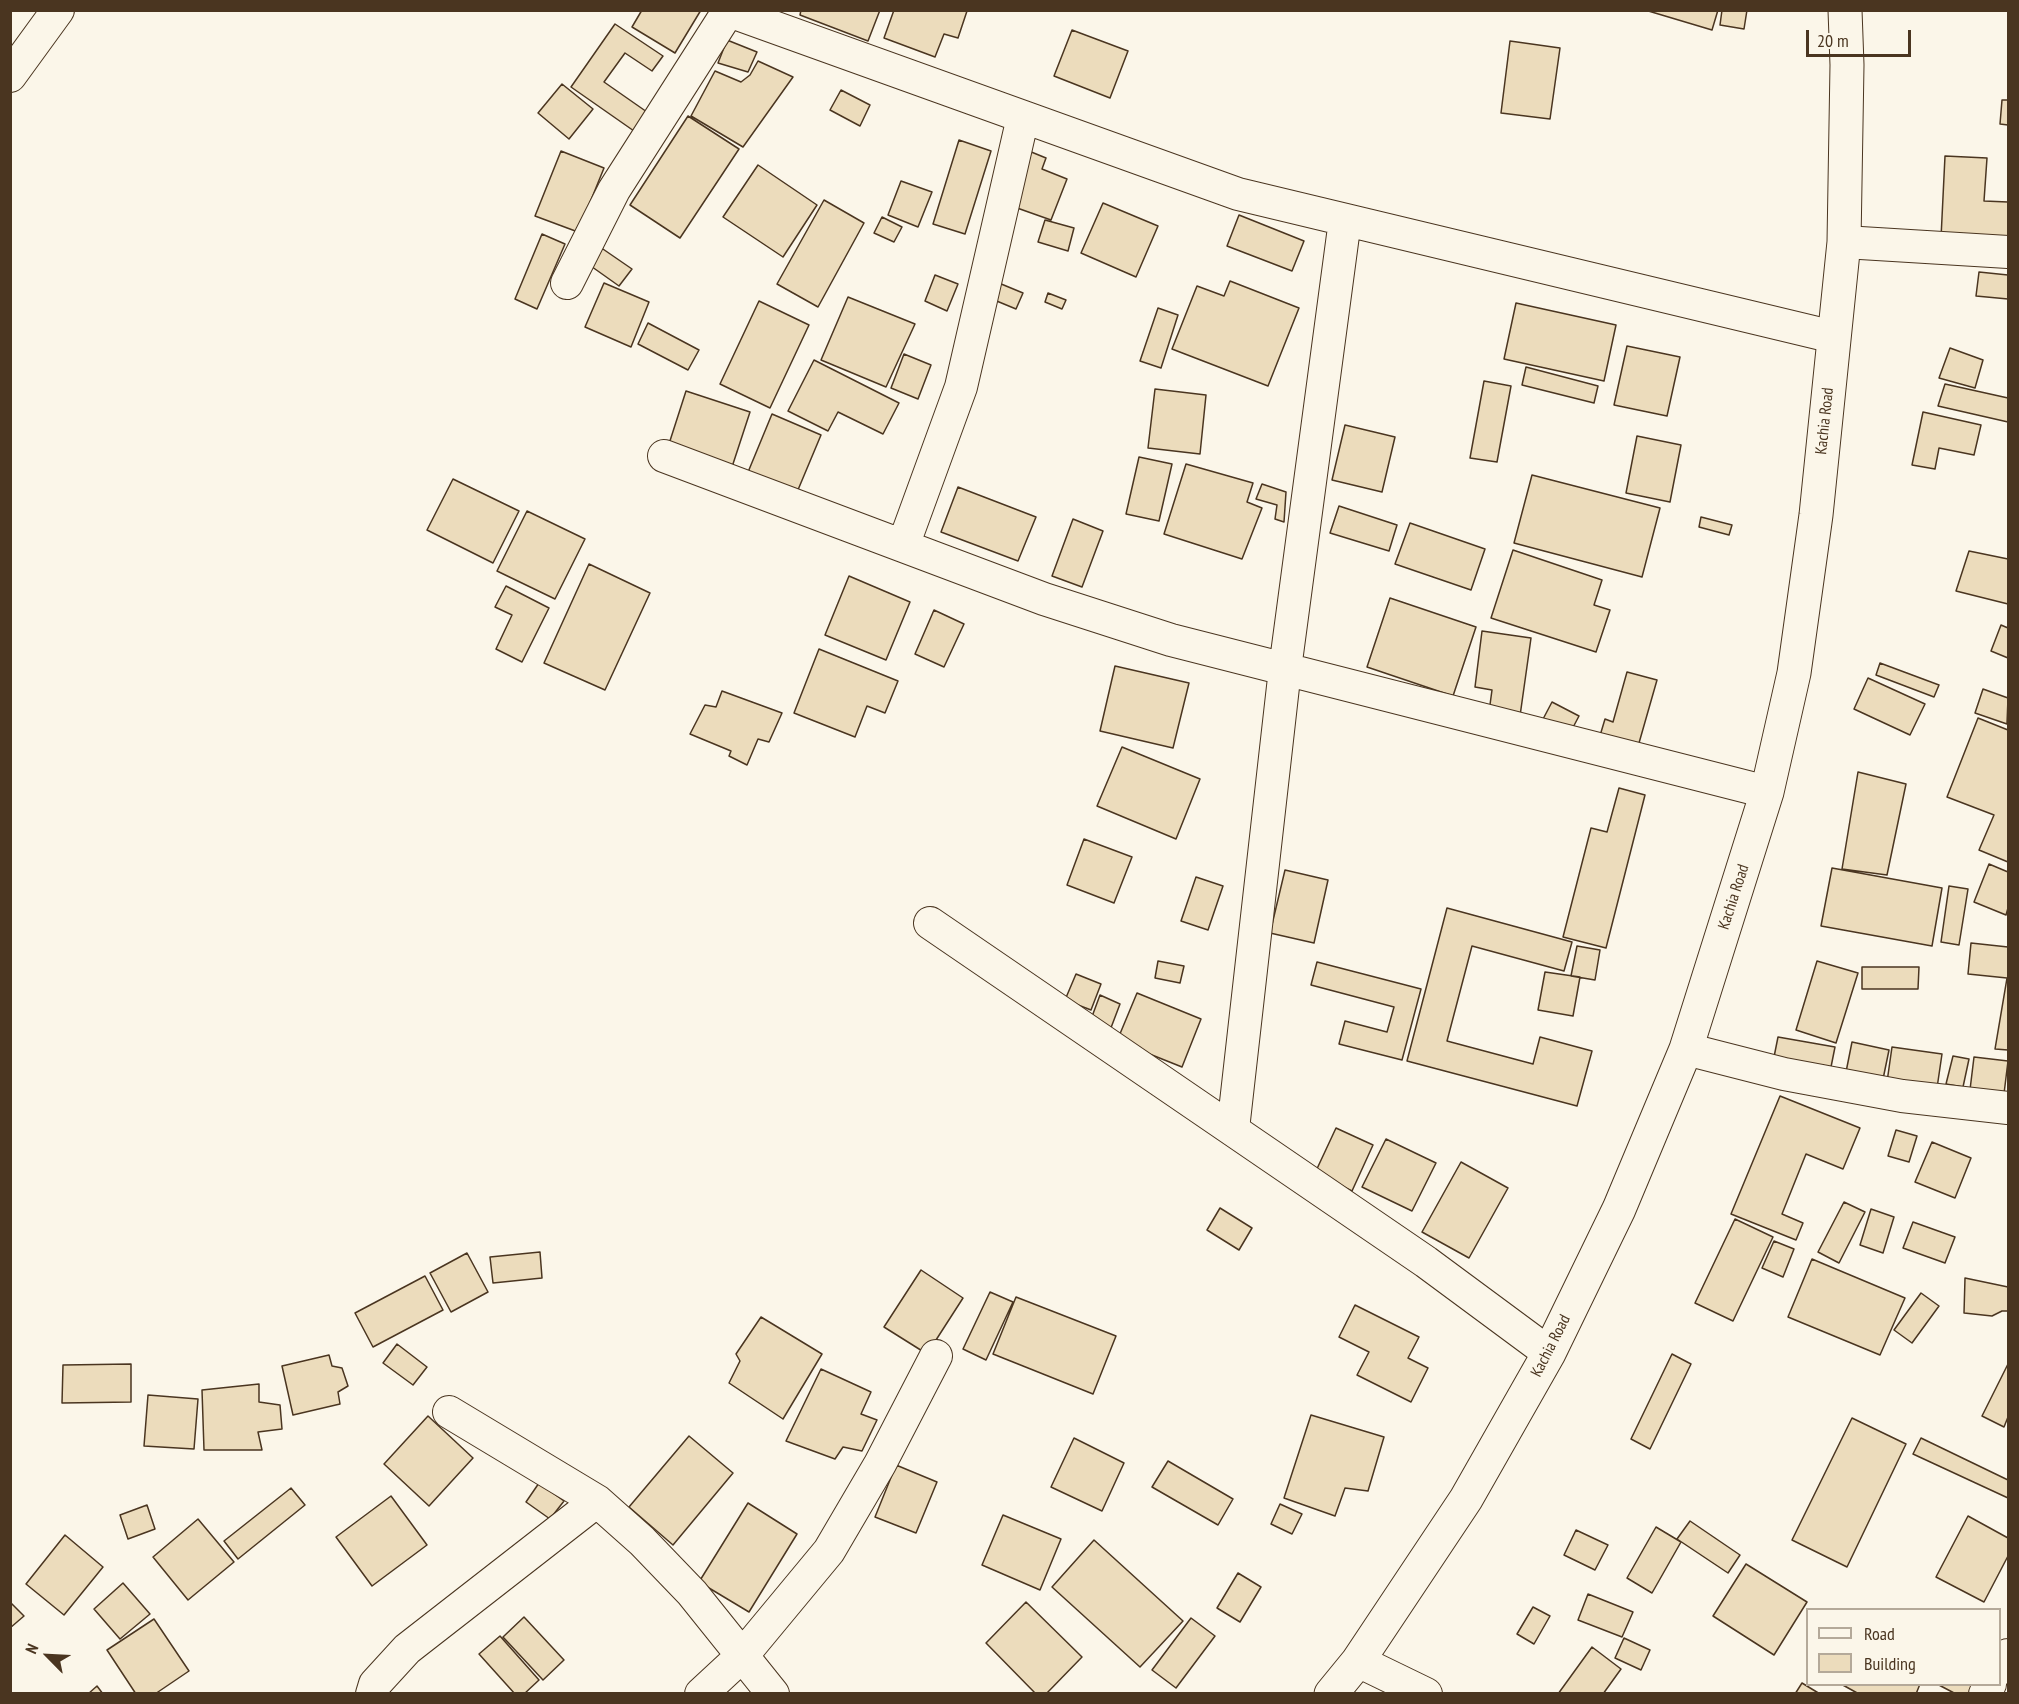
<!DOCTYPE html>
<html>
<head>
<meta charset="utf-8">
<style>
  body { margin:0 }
  #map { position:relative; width:2019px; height:1704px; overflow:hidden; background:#fbf6e9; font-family:"PT Sans Narrow",sans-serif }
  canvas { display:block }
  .frame { position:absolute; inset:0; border:12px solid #4a3520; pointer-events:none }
  .legend { position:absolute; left:1806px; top:1608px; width:195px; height:78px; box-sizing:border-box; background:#fbf6e9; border:2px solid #b4a999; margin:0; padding:8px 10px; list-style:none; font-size:18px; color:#4a3520 }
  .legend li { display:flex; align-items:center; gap:12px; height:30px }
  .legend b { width:30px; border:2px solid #b4a999 }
  .north { position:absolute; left:18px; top:1626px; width:60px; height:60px; -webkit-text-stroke:4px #fbf6e9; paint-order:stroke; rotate:294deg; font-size:16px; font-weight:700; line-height:24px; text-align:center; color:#4a3520 }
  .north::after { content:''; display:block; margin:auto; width:21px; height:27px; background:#4a3520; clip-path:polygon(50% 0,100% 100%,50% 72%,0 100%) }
  .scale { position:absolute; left:1806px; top:30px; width:105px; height:27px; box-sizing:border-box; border:3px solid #4a3520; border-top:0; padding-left:8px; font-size:18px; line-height:21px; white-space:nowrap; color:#4a3520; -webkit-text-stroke:4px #fbf6e9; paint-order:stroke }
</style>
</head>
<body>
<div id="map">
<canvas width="2019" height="1704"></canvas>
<div class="frame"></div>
<ul class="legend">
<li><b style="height:8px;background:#fbf6e9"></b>Road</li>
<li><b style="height:16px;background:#ecdcbc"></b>Building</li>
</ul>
<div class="north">N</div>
<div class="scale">20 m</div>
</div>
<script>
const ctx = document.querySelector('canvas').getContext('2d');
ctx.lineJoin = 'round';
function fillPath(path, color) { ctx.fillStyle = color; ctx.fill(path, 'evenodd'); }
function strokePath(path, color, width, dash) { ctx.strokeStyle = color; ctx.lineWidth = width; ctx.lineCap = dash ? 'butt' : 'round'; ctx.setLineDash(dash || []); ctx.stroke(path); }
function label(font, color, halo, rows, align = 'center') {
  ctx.font = font + ' "PT Sans Narrow",sans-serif'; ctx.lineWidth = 4.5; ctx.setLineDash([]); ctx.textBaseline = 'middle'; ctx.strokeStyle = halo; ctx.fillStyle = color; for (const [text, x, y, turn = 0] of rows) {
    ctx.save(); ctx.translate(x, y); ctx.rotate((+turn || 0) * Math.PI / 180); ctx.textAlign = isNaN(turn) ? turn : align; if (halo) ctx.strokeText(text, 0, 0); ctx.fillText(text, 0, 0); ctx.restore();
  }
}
const building = new Path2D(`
  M 642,10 L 701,10 L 675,53 L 632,27 Z
  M 801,10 L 880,10 L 868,41 L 800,15 Z
  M 894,10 L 965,10 L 967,11 L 958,38 L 944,34 L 935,57 L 884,38 Z
  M 1645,10 L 1718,10 L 1712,30 Z
  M 1722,10 L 1747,10 L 1744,29 L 1720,25 Z
  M 615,24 L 663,56 L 652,71 L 625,53 L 604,82 L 647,112 L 634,131 L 571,87 Z
  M 1072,30 L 1128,51 L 1110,98 L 1054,76 Z
  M 727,40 L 757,52 L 748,72 L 718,63 Z
  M 1510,41 L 1560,48 L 1550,119 L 1501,113 Z
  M 758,61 L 793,77 L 743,147 L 691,116 L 715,71 L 741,82 L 750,75 Z
  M 562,84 L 593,109 L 569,139 L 538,113 Z
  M 841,90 L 870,105 L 860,126 L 830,110 Z
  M 2002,100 L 2008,100 L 2008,125 L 2000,124 Z
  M 688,116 L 739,149 L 680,238 L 630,205 Z
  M 959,140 L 991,151 L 965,234 L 933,224 Z
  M 1024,149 L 1046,158 L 1042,169 L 1067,179 L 1051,220 L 1003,203 Z
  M 561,151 L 604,168 L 578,232 L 535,216 Z
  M 1945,156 L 1987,158 L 1984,201 L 2008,202 L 2008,241 L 1941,238 Z
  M 758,165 L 817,205 L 783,257 L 723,217 Z
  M 901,181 L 932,192 L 918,227 L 888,215 Z
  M 824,200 L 864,223 L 818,307 L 777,284 Z
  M 1103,203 L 1158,226 L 1136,277 L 1081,253 Z
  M 1239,215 L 1304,241 L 1292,271 L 1227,246 Z
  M 882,217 L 902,227 L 894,242 L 874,233 Z
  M 1045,220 L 1074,228 L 1068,251 L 1038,242 Z
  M 542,234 L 565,244 L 537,309 L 515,299 Z
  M 600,247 L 632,269 L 619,286 L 588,264 Z
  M 1979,272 L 2008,275 L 2008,299 L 1976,296 Z
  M 935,275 L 958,284 L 947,311 L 925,301 Z
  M 994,281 L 1023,293 L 1016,309 L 987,297 Z
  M 1230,281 L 1299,308 L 1268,386 L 1172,349 L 1197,286 L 1224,296 Z
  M 604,283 L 649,302 L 631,347 L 585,327 Z
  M 1048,293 L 1066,300 L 1062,309 L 1045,302 Z
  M 848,297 L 915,324 L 886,387 L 821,360 Z
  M 759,301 L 809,325 L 770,408 L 720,384 Z
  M 1516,303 L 1616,325 L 1604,381 L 1504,359 Z
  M 1158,308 L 1178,315 L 1161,368 L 1140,361 Z
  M 648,323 L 699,350 L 688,370 L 638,344 Z
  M 1627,346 L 1680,357 L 1667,416 L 1614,405 Z
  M 1950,348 L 1983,360 L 1975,388 L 1939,378 Z
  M 904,354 L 931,365 L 918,399 L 891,388 Z
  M 814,360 L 899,403 L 883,434 L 838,412 L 828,431 L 788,411 Z
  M 1526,367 L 1598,386 L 1594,403 L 1522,385 Z
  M 1484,381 L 1511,386 L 1497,462 L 1470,458 Z
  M 1945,384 L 2008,398 L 2008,422 L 1938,406 Z
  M 1155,389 L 1206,395 L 1200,454 L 1148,448 Z
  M 686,391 L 750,412 L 732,467 L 668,447 Z
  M 1923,412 L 1981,425 L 1974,455 L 1939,448 L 1935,469 L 1912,465 Z
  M 772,414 L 821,435 L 795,497 L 746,477 Z
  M 1345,425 L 1395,437 L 1382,492 L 1332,480 Z
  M 1637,436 L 1681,445 L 1670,502 L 1626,493 Z
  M 1139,457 L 1172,464 L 1159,521 L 1126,514 Z
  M 1186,464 L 1253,483 L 1247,502 L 1262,508 L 1242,559 L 1164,534 Z
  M 1532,475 L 1660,508 L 1642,577 L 1514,543 Z
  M 453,479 L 519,511 L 493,563 L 427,530 Z
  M 1262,484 L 1286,492 L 1284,522 L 1275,519 L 1277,505 L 1256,499 Z
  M 958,487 L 1036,517 L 1018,561 L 941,532 Z
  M 1339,506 L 1397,525 L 1389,551 L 1330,533 Z
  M 527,511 L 585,539 L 555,599 L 497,571 Z
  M 1701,517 L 1732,525 L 1729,535 L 1699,527 Z
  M 1073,519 L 1103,531 L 1082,587 L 1052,576 Z
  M 1410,523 L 1485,549 L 1471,590 L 1395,564 Z
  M 1513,550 L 1602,580 L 1594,605 L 1610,610 L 1596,652 L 1491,618 Z
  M 1969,551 L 2008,559 L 2008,604 L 1956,591 Z
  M 589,564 L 650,593 L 605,690 L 544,663 Z
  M 849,576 L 910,602 L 886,660 L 825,635 Z
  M 506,586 L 549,608 L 522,662 L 496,649 L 512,615 L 495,607 Z
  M 1390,598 L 1476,627 L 1453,696 L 1367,667 Z
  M 934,610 L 964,624 L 944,667 L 915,654 Z
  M 2001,625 L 2008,628 L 2008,658 L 1991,651 Z
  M 1482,631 L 1531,638 L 1520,716 L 1489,712 L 1492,690 L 1475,687 Z
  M 819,649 L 898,681 L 885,713 L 867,706 L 855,737 L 794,713 Z
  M 1880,663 L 1939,685 L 1934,697 L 1876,675 Z
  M 1115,666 L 1189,683 L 1173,748 L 1100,731 Z
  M 1627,672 L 1657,680 L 1637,750 L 1599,739 L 1605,719 L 1613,722 Z
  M 1868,678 L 1925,704 L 1910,735 L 1854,709 Z
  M 1983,689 L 2008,698 L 2007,724 L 1975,713 Z
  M 722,691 L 782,713 L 769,742 L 758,739 L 747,765 L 729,756 L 731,751 L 690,734 L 705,705 L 716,707 Z
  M 1552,702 L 1579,716 L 1569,735 L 1542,721 Z
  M 1978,718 L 2008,730 L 2008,862 L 1979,850 L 1994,815 L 1947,797 Z
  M 1122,747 L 1200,779 L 1176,839 L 1097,806 Z
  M 1858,772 L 1906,784 L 1887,875 L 1842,869 Z
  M 1619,788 L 1645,795 L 1606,948 L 1563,937 L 1591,828 L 1607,832 Z
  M 1084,839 L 1132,857 L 1114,903 L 1067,885 Z
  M 1989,864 L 2008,872 L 2008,908 L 2006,915 L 1974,902 Z
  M 1832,868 L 1942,888 L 1932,946 L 1821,926 Z
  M 1285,870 L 1328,880 L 1314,943 L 1270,933 Z
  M 1196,877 L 1223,886 L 1208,930 L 1181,921 Z
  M 1949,886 L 1968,889 L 1959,945 L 1941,942 Z
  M 1447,908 L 1572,942 L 1564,971 L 1472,946 L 1447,1041 L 1533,1064 L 1540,1037 L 1592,1051 L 1577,1106 L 1407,1061 Z
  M 1971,943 L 2008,947 L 2008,1050 L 1995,1049 L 2007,978 L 1968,974 Z
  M 1577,946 L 1600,950 L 1595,980 L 1571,976 Z
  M 1158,961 L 1184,966 L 1180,983 L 1155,978 Z
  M 1817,961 L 1858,973 L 1836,1043 L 1796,1030 Z
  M 1317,962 L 1421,989 L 1402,1060 L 1339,1044 L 1345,1021 L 1387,1032 L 1394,1007 L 1311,985 Z
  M 1862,967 L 1919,967 L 1918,989 L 1862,989 Z
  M 1545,972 L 1580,977 L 1573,1016 L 1538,1010 Z
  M 1076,974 L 1101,984 L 1091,1010 L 1065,1000 Z
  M 1137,993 L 1201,1019 L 1182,1067 L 1117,1041 Z
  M 1100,995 L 1120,1004 L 1109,1033 L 1090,1022 Z
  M 1778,1037 L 1835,1047 L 1830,1072 L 1773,1062 Z
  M 1852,1042 L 1889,1050 L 1882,1084 L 1845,1077 Z
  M 1892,1047 L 1942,1054 L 1937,1088 L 1887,1082 Z
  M 1953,1056 L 1969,1059 L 1963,1087 L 1946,1084 Z
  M 1974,1057 L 2008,1061 L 2003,1102 L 1969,1098 Z
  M 1780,1096 L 1860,1128 L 1843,1169 L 1806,1154 L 1782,1214 L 1803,1223 L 1796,1240 L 1731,1214 Z
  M 1336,1128 L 1373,1145 L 1352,1191 L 1315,1173 Z
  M 1896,1130 L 1917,1136 L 1909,1162 L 1888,1156 Z
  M 1386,1139 L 1436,1163 L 1412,1211 L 1362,1187 Z
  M 1932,1142 L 1971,1158 L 1955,1198 L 1915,1182 Z
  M 1461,1162 L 1508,1188 L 1469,1258 L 1422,1232 Z
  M 1844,1202 L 1865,1212 L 1839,1263 L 1818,1252 Z
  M 1220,1208 L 1252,1228 L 1239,1250 L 1207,1230 Z
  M 1871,1209 L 1894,1217 L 1883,1253 L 1860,1245 Z
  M 1735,1219 L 1773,1237 L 1733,1321 L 1695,1303 Z
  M 1913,1222 L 1955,1237 L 1945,1263 L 1903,1248 Z
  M 1774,1241 L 1794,1249 L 1783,1277 L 1762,1268 Z
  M 540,1252 L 542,1278 L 493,1283 L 490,1257 Z
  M 467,1253 L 488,1292 L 451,1312 L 430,1273 Z
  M 1812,1259 L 1905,1298 L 1880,1355 L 1788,1317 Z
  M 921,1270 L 963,1298 L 927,1354 L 884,1327 Z
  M 425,1276 L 443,1310 L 373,1347 L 355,1313 Z
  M 1965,1278 L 2008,1287 L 2008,1311 L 2002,1311 L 1992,1316 L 1964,1313 Z
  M 990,1292 L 1013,1302 L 986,1360 L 963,1349 Z
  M 1921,1293 L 1939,1306 L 1912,1343 L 1894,1330 Z
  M 1016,1297 L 1116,1336 L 1093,1394 L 993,1354 Z
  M 1355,1305 L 1419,1337 L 1408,1358 L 1428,1368 L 1411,1402 L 1357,1375 L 1369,1352 L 1339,1337 Z
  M 761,1317 L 822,1354 L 783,1419 L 729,1383 L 740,1361 L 736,1354 Z
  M 397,1344 L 427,1367 L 413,1385 L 383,1363 Z
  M 1672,1354 L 1691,1364 L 1650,1449 L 1631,1439 Z
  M 329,1355 L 332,1366 L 342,1368 L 348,1386 L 338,1392 L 340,1404 L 293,1415 L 282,1366 Z
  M 131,1364 L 131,1402 L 62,1403 L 63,1365 Z
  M 2008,1364 L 2008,1417 L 2004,1427 L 1982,1416 Z
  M 821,1369 L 871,1392 L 861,1414 L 877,1420 L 862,1451 L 843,1447 L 835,1459 L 786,1441 Z
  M 259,1384 L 259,1402 L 280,1405 L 282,1429 L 258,1432 L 262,1450 L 204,1450 L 202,1390 Z
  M 148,1395 L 198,1399 L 194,1449 L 144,1446 Z
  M 1311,1415 L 1384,1437 L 1368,1491 L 1345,1488 L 1335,1516 L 1284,1498 Z
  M 428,1416 L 473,1458 L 429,1506 L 384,1464 Z
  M 1852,1418 L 1906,1444 L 1847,1567 L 1792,1540 Z
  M 689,1436 L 733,1473 L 673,1545 L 629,1507 Z
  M 1074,1438 L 1124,1463 L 1102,1511 L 1051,1487 Z
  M 1921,1438 L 2008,1480 L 2008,1498 L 1913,1454 Z
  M 1168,1461 L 1233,1499 L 1218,1525 L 1152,1487 Z
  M 896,1465 L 937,1482 L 916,1533 L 875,1517 Z
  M 539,1483 L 564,1501 L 550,1519 L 526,1502 Z
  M 291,1488 L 305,1505 L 238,1559 L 224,1541 Z
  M 391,1496 L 427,1545 L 372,1586 L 336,1537 Z
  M 748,1503 L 797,1534 L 749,1612 L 699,1582 Z
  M 1280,1504 L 1302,1514 L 1292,1534 L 1271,1524 Z
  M 147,1505 L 155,1529 L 128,1539 L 120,1515 Z
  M 1003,1515 L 1061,1539 L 1040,1590 L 982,1565 Z
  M 1968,1516 L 2008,1538 L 2008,1556 L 1984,1602 L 1936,1577 Z
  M 198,1519 L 234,1562 L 188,1600 L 153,1557 Z
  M 1690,1521 L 1740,1555 L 1728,1573 L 1677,1539 Z
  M 1656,1527 L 1681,1542 L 1652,1593 L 1627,1578 Z
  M 1576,1530 L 1608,1545 L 1595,1570 L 1564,1555 Z
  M 65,1535 L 103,1567 L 64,1615 L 26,1584 Z
  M 1094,1540 L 1183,1621 L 1140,1667 L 1052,1587 Z
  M 1746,1564 L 1807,1602 L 1774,1655 L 1713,1616 Z
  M 1238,1573 L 1261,1587 L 1240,1622 L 1217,1608 Z
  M 123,1583 L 150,1614 L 120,1639 L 94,1609 Z
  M 1588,1594 L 1633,1612 L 1622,1637 L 1578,1620 Z
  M 10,1602 L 24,1616 L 10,1628 Z
  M 1026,1602 L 1082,1657 L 1046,1694 L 1036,1694 L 986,1643 Z
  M 1533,1607 L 1550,1616 L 1534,1644 L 1517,1634 Z
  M 524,1617 L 564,1660 L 543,1680 L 503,1637 Z
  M 1191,1618 L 1215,1636 L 1176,1688 L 1152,1670 Z
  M 154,1619 L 189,1671 L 155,1694 L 136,1694 L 107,1650 Z
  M 500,1636 L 539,1680 L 524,1694 L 515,1694 L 479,1654 Z
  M 1624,1638 L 1650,1650 L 1641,1670 L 1615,1658 Z
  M 1592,1647 L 1621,1669 L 1603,1694 L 1558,1694 Z
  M 1802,1683 L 1820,1694 L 1795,1694 Z
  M 1841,1684 L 1920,1684 L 1916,1694 L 1859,1694 Z
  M 1937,1684 L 1975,1684 L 1971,1694 L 1956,1694 Z
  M 97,1686 L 103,1694 L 88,1694 Z`);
const street = new Path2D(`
  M 729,11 L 1238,194 L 1834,337
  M 10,76 L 58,10
  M 1844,242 L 2008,252
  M 567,283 L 614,190 L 729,10
  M 664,456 L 1044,599 L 1171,640 L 1767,792
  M 903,546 L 961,387 L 1023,117
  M 930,923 L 1426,1262 L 1549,1353
  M 1686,1049 L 1784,1074 L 1902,1096 L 2008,1108
  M 1233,1129 L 1285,669 L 1345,220
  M 449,1412 L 597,1501 L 642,1541 L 692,1593 L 773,1694
  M 1358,1661 L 1426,1694
  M 2000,1669 L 2008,1655
  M 372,1694 L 375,1684 L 407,1649 L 597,1501
  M 701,1694 L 742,1656 L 829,1551 L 880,1464 L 936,1356
  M 1985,1694 L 1990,1684`);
const highway = new Path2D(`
  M 1331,1694 L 1358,1661 L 1466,1499 L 1549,1353 L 1619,1209 L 1686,1049 L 1767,792 L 1794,673 L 1816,515 L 1844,242 L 1847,65 L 1845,10`);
const streetNames = [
  ["Kachia Road",1825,421,-84],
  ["Kachia Road",1734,897,-72],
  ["Kachia Road",1551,1346,-63]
];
fillPath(building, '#ecdcbc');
strokePath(building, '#4a3520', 1.5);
strokePath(street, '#4a3520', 34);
strokePath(highway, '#4a3520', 35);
strokePath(street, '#fbf6e9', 32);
strokePath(highway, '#fbf6e9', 33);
label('16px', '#4a3520', '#fbf6e9', streetNames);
</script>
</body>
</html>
